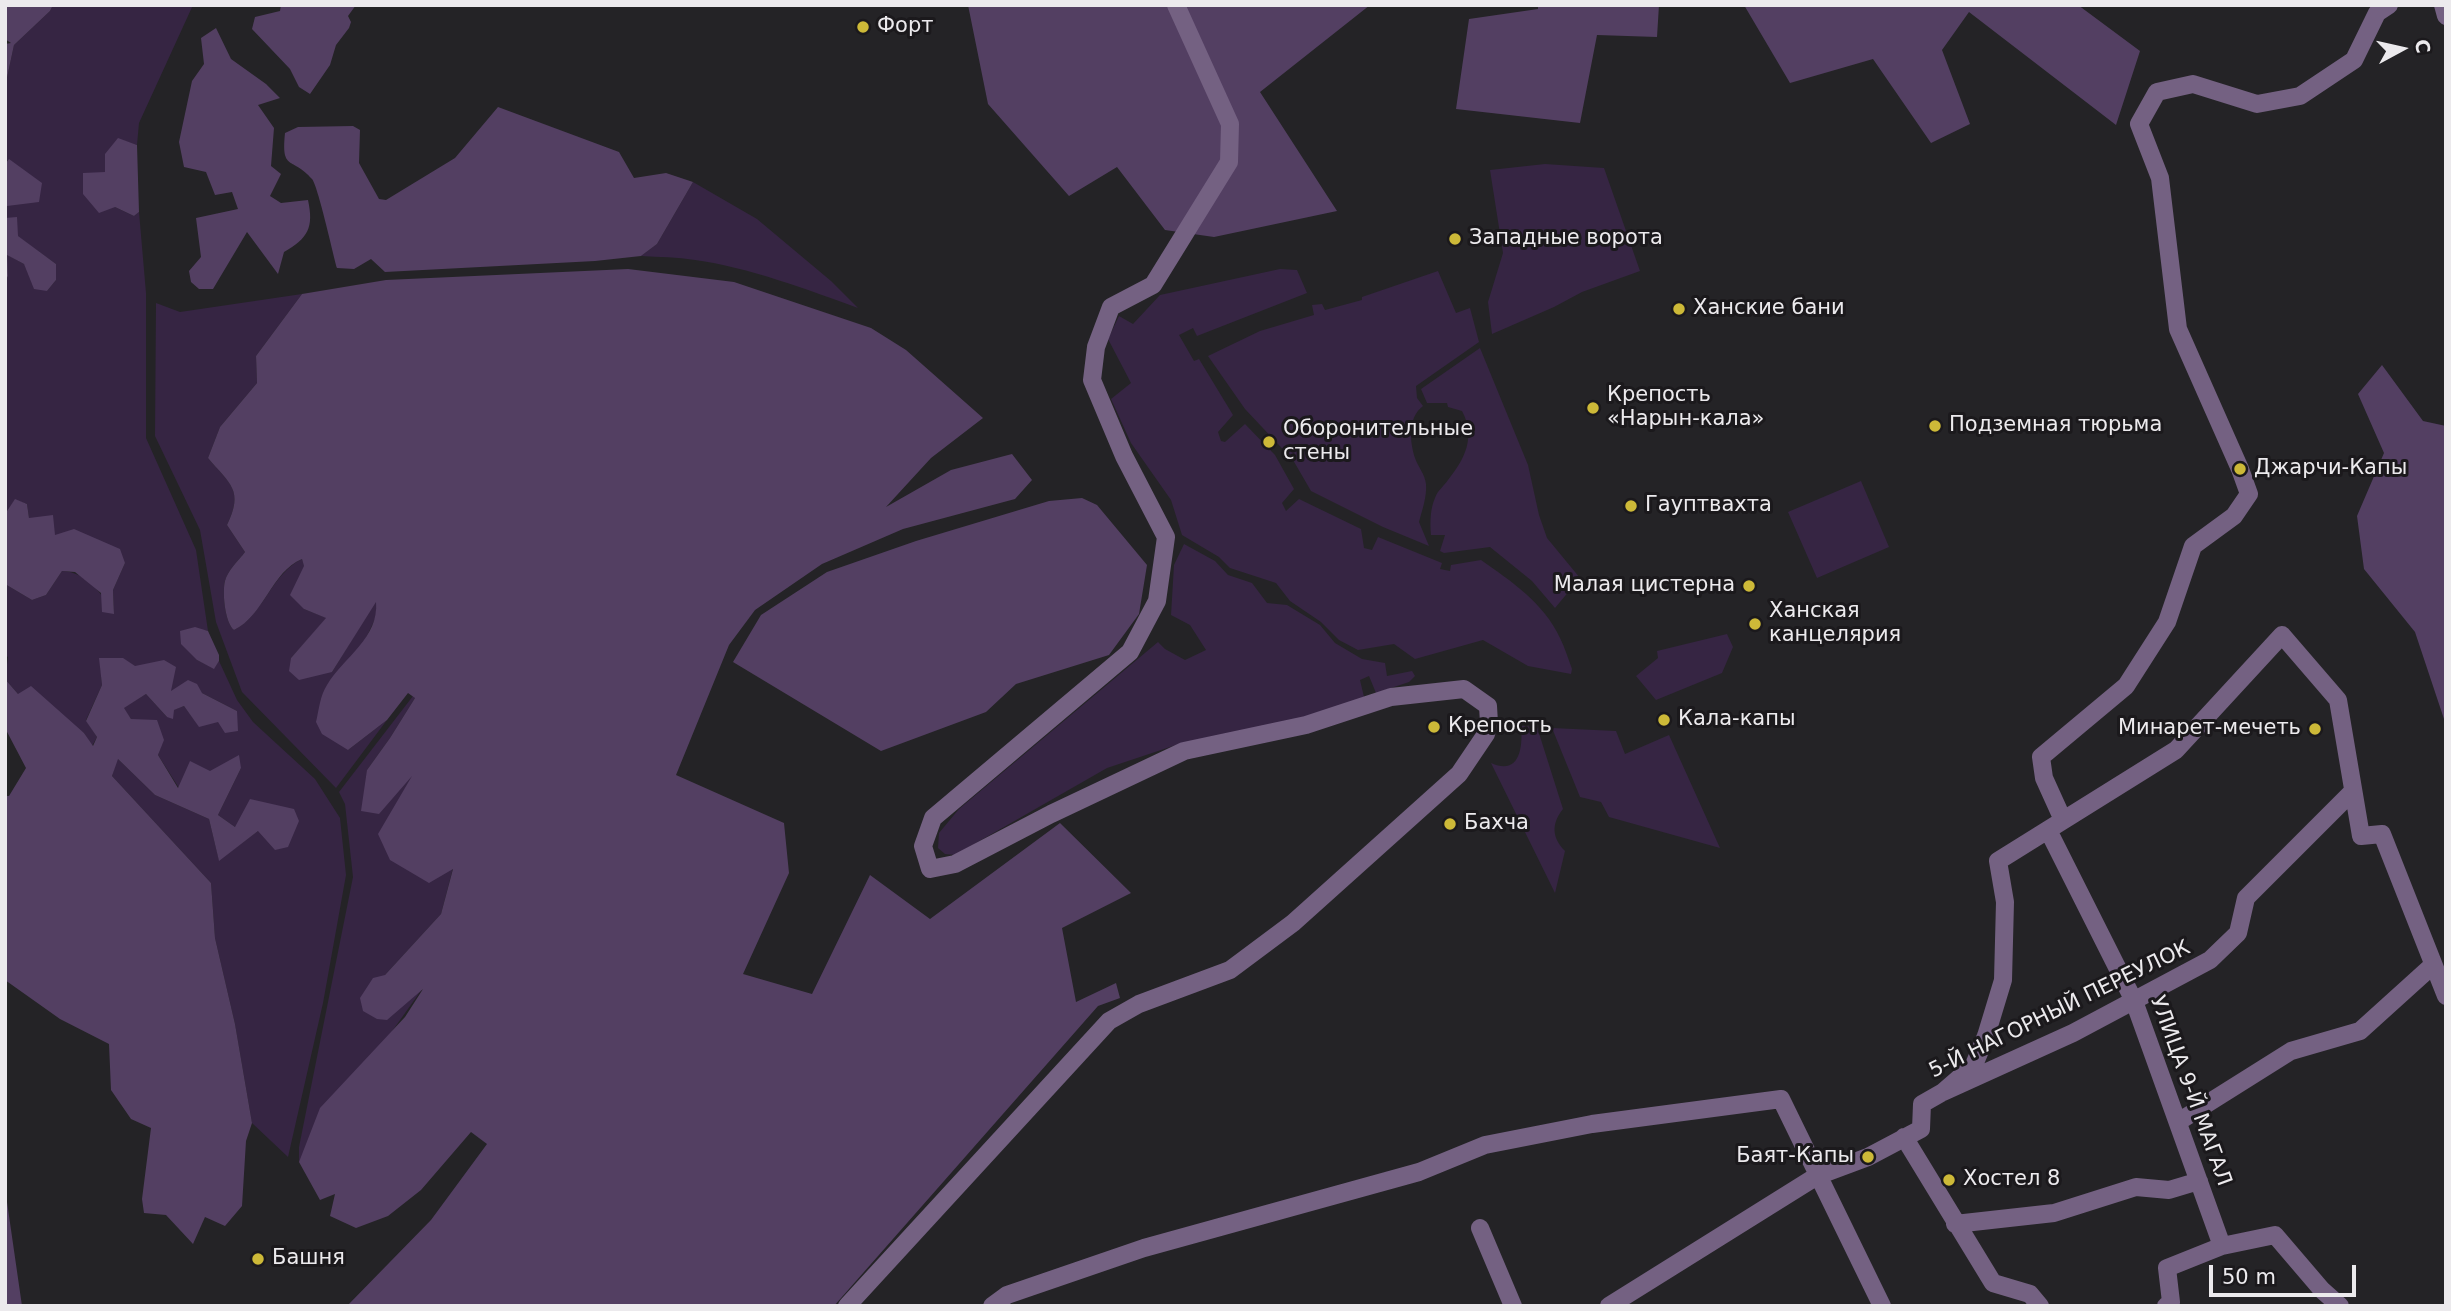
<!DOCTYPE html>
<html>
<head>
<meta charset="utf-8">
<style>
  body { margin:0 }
  #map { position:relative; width:2451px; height:1311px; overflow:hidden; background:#242326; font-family:"DejaVu Sans",sans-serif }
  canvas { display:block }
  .frame { position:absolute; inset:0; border:7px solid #eceaed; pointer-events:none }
  .north { position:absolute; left:2367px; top:14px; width:70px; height:70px; -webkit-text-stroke:5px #1b191c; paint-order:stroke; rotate:82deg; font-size:19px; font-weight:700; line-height:28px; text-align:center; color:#eceaed }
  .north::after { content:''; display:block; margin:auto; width:24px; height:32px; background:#eceaed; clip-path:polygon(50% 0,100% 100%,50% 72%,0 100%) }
  .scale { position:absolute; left:2209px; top:1265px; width:147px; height:32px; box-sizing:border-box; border:4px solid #eceaed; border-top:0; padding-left:9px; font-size:21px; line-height:24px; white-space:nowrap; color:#eceaed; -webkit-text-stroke:5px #1b191c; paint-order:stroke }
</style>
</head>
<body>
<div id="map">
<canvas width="2451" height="1311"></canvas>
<div class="frame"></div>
<div class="north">С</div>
<div class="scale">50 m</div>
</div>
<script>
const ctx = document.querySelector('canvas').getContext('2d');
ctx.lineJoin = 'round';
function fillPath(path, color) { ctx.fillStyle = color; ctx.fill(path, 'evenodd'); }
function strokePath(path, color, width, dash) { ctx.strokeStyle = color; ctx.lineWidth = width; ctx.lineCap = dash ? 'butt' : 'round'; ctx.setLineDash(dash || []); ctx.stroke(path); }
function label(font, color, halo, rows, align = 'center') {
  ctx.font = font + ' "DejaVu Sans",sans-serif'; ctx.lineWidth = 6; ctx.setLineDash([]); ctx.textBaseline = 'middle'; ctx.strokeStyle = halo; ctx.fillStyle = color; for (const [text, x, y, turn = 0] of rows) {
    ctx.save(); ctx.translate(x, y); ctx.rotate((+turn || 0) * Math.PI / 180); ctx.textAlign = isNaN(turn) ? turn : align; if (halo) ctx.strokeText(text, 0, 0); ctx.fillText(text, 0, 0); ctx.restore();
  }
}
const green = new Path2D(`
  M 53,5 L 193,5 L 139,123 L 137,145 L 118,139 L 115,207 L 134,216 L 139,212 L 146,293 L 146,438 L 196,550 L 208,631 L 202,630 L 197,660 L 214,668 L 219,661 L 237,700 L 253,722 L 315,779 L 340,818 L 346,875 L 323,1003 L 288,1157 L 252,1123 L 235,1024 L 215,938 L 211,883 L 112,776 L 117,758 L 155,795 L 209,819 L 219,860 L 258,831 L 299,821 L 235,827 L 218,815 L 241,768 L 179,788 L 158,755 L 163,740 L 131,719 L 123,708 L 146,694 L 167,717 L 173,710 L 184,706 L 199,726 L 237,711 L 202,693 L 171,692 L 135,667 L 100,659 L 102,685 L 86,720 L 97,737 L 92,746 L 84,733 L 18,694 L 5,679 L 8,657 L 5,655 L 5,584 L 32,600 L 46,595 L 62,571 C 87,572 102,594 114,614 L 113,590 L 125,563 L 55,535 L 29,518 L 27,504 L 15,500 L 5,514 L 5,282 L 8,276 L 6,254 L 24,264 L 47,291 L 56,280 L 56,264 L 17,236 L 17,218 L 5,218 L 8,160 L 5,164 L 5,87 L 14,45 L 50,11 Z
  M 1545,164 L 1604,168 L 1640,271 L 1582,292 L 1554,307 L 1492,334 L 1488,302 L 1503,253 L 1490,170 Z
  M 693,182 L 757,219 L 831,281 L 858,308 C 809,290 747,267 695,260 C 677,257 659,257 641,256 L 657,244 Z
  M 1280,269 L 1297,270 L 1307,293 L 1197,336 L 1193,328 L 1179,335 L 1194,361 L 1199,359 L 1233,415 L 1218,432 L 1221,441 L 1225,442 L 1245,424 L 1275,455 L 1294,489 L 1282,503 L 1286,511 L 1299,499 L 1361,529 L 1364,548 L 1372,550 L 1378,537 L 1442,563 L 1440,569 L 1450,571 L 1451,565 L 1481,560 C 1511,581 1544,603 1560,638 C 1565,648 1568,658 1572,669 L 1571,674 L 1528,666 L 1483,640 L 1415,659 L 1394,644 L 1358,650 L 1339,640 L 1321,622 L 1290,601 L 1276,583 L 1230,568 L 1219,557 L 1182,535 L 1171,500 L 1131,443 L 1111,399 L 1131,383 L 1108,339 L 1119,316 L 1133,324 L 1160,295 Z
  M 1438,271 L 1456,313 L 1470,308 L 1479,342 L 1416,386 L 1417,398 L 1423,406 C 1407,418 1410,442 1415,458 C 1418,467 1425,474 1426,484 C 1427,497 1422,510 1419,522 L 1429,546 L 1383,527 L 1311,491 L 1293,460 L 1245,409 L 1208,356 L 1260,331 L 1314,315 L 1312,305 L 1322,304 L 1325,310 L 1362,300 L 1362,297 Z
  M 302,294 L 256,356 L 257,383 L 220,427 L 208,458 C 230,484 244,490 227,525 L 245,552 C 239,560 227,571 225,581 C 222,592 225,623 234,630 C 263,616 271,574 302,559 L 304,565 L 304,609 L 327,618 L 291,658 L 332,672 L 376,600 L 377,615 L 365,640 L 348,750 L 387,720 L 336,788 L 242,692 L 216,622 L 200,530 L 155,436 L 156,303 L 180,312 Z
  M 1480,348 L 1528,465 L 1539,515 L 1547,538 L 1580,578 L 1555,608 L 1532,581 L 1490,547 L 1444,553 L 1440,551 L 1445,535 L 1431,535 C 1430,523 1430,509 1435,498 C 1437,491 1444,486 1448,480 C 1465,459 1476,437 1462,411 L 1448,407 L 1447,403 L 1427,403 L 1421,389 Z
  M 1861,481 L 1889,547 L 1817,578 L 1788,512 Z
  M 1184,544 L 1215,561 L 1228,575 L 1252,583 L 1267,603 L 1287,605 L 1320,625 L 1335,643 L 1362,659 L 1385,663 L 1387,676 L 1412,671 L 1415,676 L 1409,682 L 1376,693 L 1369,676 L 1360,680 L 1364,697 L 1304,721 L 1182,743 L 1107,768 L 955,855 L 945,854 L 938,848 L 939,833 L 959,809 L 1158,642 L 1165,649 L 1185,660 L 1206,650 L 1190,625 L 1171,615 L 1174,565 Z
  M 1727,634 L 1733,647 L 1722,673 L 1656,700 L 1636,676 L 1658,658 L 1657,651 Z
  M 413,696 L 415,698 L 390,738 L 367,770 L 416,771 L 453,868 L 441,914 L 385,975 L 425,985 L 299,1162 L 299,1147 L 353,877 L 345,804 L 339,792 Z
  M 1521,726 L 1537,727 L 1563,809 C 1551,824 1552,838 1565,851 L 1555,893 L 1491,763 C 1520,776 1523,747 1521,726 Z
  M 1552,728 L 1616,731 L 1625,754 L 1669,735 L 1720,848 L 1609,817 L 1601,802 L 1580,797 Z`);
const forest = new Path2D(`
  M 5,5 L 53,5 L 50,11 L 14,45 L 5,87 L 5,44 L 11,43 L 5,39 Z
  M 281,5 L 356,5 L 348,16 L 351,22 L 349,28 L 336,45 L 330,65 L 310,94 L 299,87 L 290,69 L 252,29 L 255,17 L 280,11 Z
  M 968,5 L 1370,5 L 1260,92 L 1337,211 L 1214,237 L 1165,230 L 1117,167 L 1069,196 L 988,104 Z
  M 1538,5 L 1659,5 L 1657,37 L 1597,35 L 1580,123 L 1456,109 L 1469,19 L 1538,9 Z
  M 1744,5 L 2078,5 L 2140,51 L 2116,125 L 1969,12 L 1942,50 L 1970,124 L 1931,143 L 1873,59 L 1790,83 Z
  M 216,28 L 231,59 L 266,84 L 280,98 L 258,105 L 274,128 L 271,166 L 281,174 L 270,196 L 281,203 L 308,200 C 314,228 308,238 284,252 L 278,274 L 247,232 L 213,289 L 199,289 L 191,282 L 189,271 L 201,257 L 196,218 L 238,209 L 232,192 L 215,195 L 206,172 L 184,167 L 179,142 L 192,81 L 204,64 L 201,38 Z
  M 498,107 L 619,152 L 634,178 L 666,173 L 693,182 L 657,244 L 641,256 L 595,261 L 385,272 L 371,259 L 354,269 L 337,268 C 333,254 318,186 312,179 C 292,156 281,172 285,133 L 298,127 L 353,126 L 360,130 L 359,163 L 379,199 L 386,200 L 455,158 Z
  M 118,138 L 137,145 L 139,212 L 134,216 L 115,207 L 99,213 L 83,194 L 83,173 L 105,172 L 105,154 Z
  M 9,159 L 42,183 L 39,202 L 7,206 L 5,210 L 5,164 Z
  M 17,217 L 18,236 L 56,264 L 56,280 L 47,291 L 34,289 L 24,264 L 7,255 L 8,276 L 5,282 L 5,218 Z
  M 628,269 L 734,282 L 871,328 L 906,350 L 983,418 L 931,458 L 886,507 L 951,470 L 1012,454 L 1032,480 L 1015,499 L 903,529 L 822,564 L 755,610 L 729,645 L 676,775 L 784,823 L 789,873 L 743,974 L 812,994 L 870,875 L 930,919 L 1060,823 L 1131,893 L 1062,928 L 1076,1002 L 1116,983 L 1120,998 L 1098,1006 L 834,1306 L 347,1306 L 431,1220 L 487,1144 L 471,1132 L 421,1190 L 388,1216 L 356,1228 L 330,1216 L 335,1194 L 320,1200 L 299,1162 L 320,1108 L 405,1017 L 423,989 L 387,1020 L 377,1019 L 363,1011 L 360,998 L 373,978 L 385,975 L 441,914 L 453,869 L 429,883 L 390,860 L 378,834 L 412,776 L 379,814 L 361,811 L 367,770 L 390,738 L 415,698 L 408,693 L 387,720 L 348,750 L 322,734 L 316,722 C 319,709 320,696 327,685 C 344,657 379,638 376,602 L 332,672 L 299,680 L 289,671 L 291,658 L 326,618 L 304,609 L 290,595 L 304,566 L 302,559 C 271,572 264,616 234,630 C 225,623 222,592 225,581 C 227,571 239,560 245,552 L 227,525 C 244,490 230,484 208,458 L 220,427 L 257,383 L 256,356 L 302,294 L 386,280 Z
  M 2382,365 L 2423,421 L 2446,426 L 2446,725 L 2415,632 L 2364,569 L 2357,516 L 2384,453 L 2358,394 Z
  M 1082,498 L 1097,505 L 1147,565 L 1139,614 L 1109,655 L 1016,684 L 986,712 L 881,751 L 733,662 L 761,615 L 827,572 L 916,541 L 1049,501 Z
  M 15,499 L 27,504 L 29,518 L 53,515 L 55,535 L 74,529 L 120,549 L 125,563 L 113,590 L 114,614 L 102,612 L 101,593 L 75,572 L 62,571 L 46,595 L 32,600 L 5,584 L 5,514 Z
  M 195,627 L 208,631 L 219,655 L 219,661 L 214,669 L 197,660 L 181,644 L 180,631 Z
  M 99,658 L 123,658 L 135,666 L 164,660 L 176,667 L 171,691 L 188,680 L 197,684 L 202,693 L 237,711 L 238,731 L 225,733 L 218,722 L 199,727 L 184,706 L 174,710 L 173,719 L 167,717 L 146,694 L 124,708 L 131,719 L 157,720 L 164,740 L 158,755 L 178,788 L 190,761 L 210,771 L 239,755 L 241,768 L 218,815 L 235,827 L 250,799 L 294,809 L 299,821 L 288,847 L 275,850 L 258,831 L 219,861 L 209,819 L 155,795 L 118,759 L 112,776 L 211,883 L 215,938 L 235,1024 L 252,1123 L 246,1141 L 242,1206 L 225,1226 L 205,1217 L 193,1244 L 166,1215 L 144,1213 L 142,1199 L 151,1128 L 131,1119 L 111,1090 L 109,1044 L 60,1019 L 5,980 L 5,796 L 9,796 L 26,768 L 5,728 L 5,679 L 18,694 L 31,686 L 84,733 L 93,746 L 97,737 L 86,721 L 102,685 Z
  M 5,1199 L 7,1202 L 22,1306 L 5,1306 Z`);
const minor = new Path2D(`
  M 2443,5 L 2446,16
  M 2063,820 L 2044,778 L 2041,757 L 2126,686 L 2167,622 L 2193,546 L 2234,516 L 2249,494 L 2240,469 L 2178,329 L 2160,178 L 2139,124 L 2157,92 L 2193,84 L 2257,104 L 2300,96 L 2354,60 L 2377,13 L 2389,5
  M 2048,830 L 2134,1001 L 2222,1246 L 2275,1235 L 2322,1290 L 2340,1306
  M 1943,1092 L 1974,1065 L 1986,1036 L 2003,980 L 2005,902 L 1998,861 L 2176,750 L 2282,635 L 2338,700 L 2361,836 L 2382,834 L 2446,996
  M 2178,1122 L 2291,1051 L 2360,1031 L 2433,965
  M 1904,1137 L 1993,1283 L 2030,1294 L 2040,1306
  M 1955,1224 L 2054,1213 L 2136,1187 L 2169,1190 L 2199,1181
  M 1480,1228 L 1513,1306
  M 847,1306 L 1109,1021 L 1139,1004 L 1230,970 L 1293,923 L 1459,774 L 1486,734 L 1489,723 L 1488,706 L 1464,689 L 1391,697 L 1306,725 L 1184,751 L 1051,814 L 955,864 L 930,869 L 923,846 L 933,818 L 1130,652 L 1157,601 L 1166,537 L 1124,456 L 1092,380 L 1096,347 L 1111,307 L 1153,285 L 1229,162 L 1230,124 L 1176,5
  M 992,1306 L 1007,1295 L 1144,1248 L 1419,1172 L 1485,1145 L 1592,1124 L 1781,1099 L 1882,1306
  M 1609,1306 L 1817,1176 L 1868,1157 L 1921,1129 L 1922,1104 L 1943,1092 L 2073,1033 L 2210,960 L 2238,933 L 2246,898 L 2353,791
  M 2166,1306 L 2171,1302 L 2167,1268 L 2222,1246`);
const markers = [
  [863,27,7,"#cdb938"],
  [1455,239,7,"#cdb938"],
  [1679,309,7,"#cdb938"],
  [1593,408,7,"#cdb938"],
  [1935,426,7,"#cdb938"],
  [1269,442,7,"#cdb938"],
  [2240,469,7,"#cdb938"],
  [1631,506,7,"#cdb938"],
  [1749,586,7,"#cdb938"],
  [1755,624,7,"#cdb938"],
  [1664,720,7,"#cdb938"],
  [1434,727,7,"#cdb938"],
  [2315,729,7,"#cdb938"],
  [1450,824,7,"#cdb938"],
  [1868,1157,7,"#cdb938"],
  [1949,1180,7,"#cdb938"],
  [258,1259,7,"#cdb938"]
];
const poiNames = [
  ["Форт",877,27],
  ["Западные ворота",1469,239],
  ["Ханские бани",1693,309],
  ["Крепость",1607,396],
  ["«Нарын-кала»",1607,420],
  ["Подземная тюрьма",1949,426],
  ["Оборонительные",1283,430],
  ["стены",1283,454],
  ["Джарчи-Капы",2254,469],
  ["Гауптвахта",1645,506],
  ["Малая цистерна",1735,586,"right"],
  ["Ханская",1769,612],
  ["канцелярия",1769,636],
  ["Кала-капы",1678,720],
  ["Крепость",1448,727],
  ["Минарет-мечеть",2301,729,"right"],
  ["Бахча",1464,824],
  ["Баят-Капы",1854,1157,"right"],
  ["Хостел 8",1963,1180],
  ["Башня",272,1259]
];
const streetNames = [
  ["5-Й НАГОРНЫЙ ПЕРЕУЛОК",2060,1010,-26],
  ["УЛИЦА 9-Й МАГАЛ",2190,1091,70]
];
fillPath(green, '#362543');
fillPath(forest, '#533f62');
strokePath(minor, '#746182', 18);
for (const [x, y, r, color] of markers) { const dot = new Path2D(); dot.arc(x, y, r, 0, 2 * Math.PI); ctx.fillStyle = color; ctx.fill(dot); strokePath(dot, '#1b191c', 2.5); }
label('21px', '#eceaed', '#1b191c', poiNames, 'left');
label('21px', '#eceaed', '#1b191c', streetNames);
</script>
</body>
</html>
